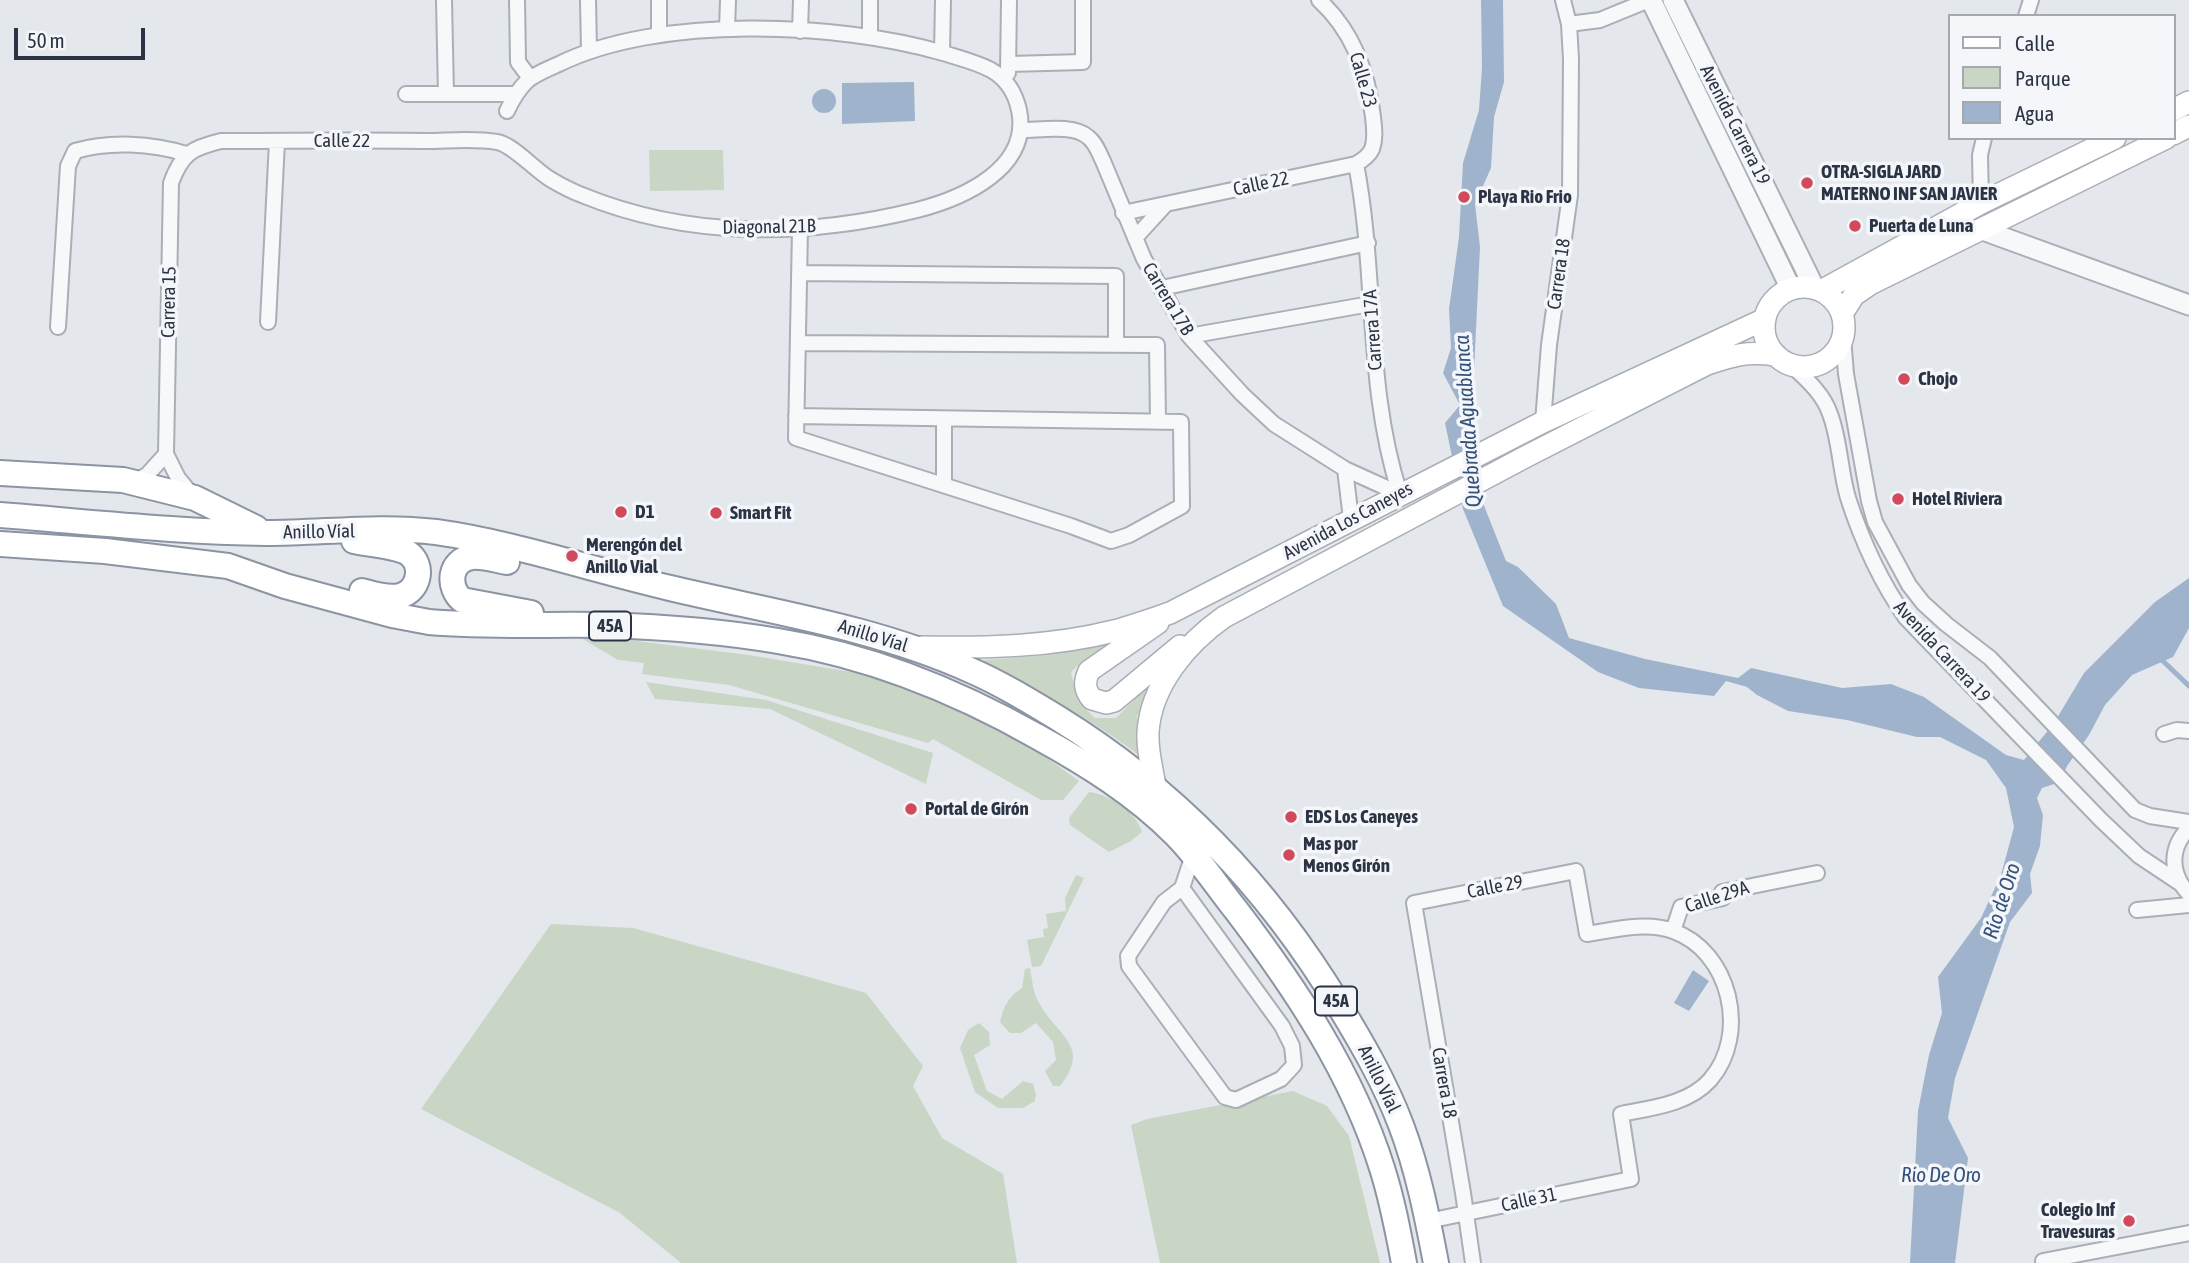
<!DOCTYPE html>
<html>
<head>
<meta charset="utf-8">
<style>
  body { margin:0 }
  #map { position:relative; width:2189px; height:1263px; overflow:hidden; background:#e4e7ec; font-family:"Asap Condensed",sans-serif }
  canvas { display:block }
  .legend { position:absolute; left:1948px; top:14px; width:228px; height:126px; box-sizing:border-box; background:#f4f6f9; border:2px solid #a4a8b1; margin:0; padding:9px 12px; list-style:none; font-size:21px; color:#2b3445 }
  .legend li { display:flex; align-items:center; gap:14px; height:35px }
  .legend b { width:35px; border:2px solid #a4a8b1 }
  .scale { position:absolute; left:14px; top:28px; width:131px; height:32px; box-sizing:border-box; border:4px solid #2b3445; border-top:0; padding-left:9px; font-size:21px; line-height:24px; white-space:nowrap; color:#2b3445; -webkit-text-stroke:5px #f4f6f9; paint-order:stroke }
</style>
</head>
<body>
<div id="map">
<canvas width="2189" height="1263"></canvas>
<ul class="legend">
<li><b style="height:9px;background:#fff"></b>Calle</li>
<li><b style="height:19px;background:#c9d6c5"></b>Parque</li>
<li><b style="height:19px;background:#9fb4cc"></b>Agua</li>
</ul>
<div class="scale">50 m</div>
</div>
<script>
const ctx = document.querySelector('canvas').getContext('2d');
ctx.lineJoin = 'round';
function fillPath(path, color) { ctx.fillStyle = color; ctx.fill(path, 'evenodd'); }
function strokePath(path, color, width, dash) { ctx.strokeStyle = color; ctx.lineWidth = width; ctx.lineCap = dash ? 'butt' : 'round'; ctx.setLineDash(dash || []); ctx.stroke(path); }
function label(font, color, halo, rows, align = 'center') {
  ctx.font = font + ' "Asap Condensed",sans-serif'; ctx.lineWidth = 7; ctx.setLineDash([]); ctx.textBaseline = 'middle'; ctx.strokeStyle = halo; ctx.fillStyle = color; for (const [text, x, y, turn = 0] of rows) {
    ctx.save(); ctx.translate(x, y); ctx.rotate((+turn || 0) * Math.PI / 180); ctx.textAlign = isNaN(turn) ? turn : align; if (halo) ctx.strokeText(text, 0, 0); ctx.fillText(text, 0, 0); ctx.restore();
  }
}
const green = new Path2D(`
  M 649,150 L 723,150 L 724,190 L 650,191 Z
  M 1139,632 C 1114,649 1093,649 1071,672 C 1076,694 1078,703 1095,718 L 1116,718 L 1159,675 L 1137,716 L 1140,756 C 1091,718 1030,687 975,661 L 1046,655 L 1079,649 Z
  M 588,635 L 749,655 L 863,674 L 940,701 L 1025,742 L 1079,781 L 1063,800 L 1041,800 L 933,739 L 928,743 L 729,685 L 642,674 L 644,663 L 618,660 L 581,638 Z
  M 646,682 L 766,700 L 933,753 L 926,784 L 770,709 L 655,699 Z
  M 1089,792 C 1109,794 1136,812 1142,832 L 1131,841 L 1109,852 L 1070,825 L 1069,818 Z
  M 1076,875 L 1084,878 L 1041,966 L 1032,967 L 1027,940 L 1044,937 L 1043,929 L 1048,928 L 1046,914 L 1066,911 L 1065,898 Z
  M 551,924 L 633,928 L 866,993 L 923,1066 L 913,1086 L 942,1138 L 1003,1174 L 1017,1263 L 681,1263 L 620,1213 L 421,1109 Z
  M 1030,968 C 1032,978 1033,992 1038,1001 C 1055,1035 1093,1045 1060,1086 L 1053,1086 L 1045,1071 L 1056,1060 L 1053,1042 L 1036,1023 L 1021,1033 L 1010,1033 L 1000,1022 C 1004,1006 1008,997 1022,988 L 1025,969 Z
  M 979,1023 L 989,1032 L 990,1045 L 974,1055 L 987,1091 L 1002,1099 L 1023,1081 L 1033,1084 L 1036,1094 L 1035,1101 L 1023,1108 L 998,1108 L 975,1092 L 960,1048 L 968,1030 Z
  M 1293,1091 L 1327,1106 L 1349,1136 L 1380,1263 L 1160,1263 L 1131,1125 L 1147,1119 Z`);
const water = new Path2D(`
  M 1481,0 L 1503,0 L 1504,82 L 1494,117 L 1491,168 L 1475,204 L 1480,247 L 1474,371 L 1468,408 L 1477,488 L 1506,561 L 1518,567 L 1556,604 L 1569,638 L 1645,659 L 1738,678 L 1751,668 L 1842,688 L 1891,684 L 1924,697 L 2006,755 L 2024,760 L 2054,723 L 2084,673 L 2155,602 L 2189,578 L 2189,628 L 2173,657 L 2132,675 L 2105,705 L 2089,735 L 2067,766 L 2060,782 L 2042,788 L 2037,798 L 2043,815 L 2040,846 L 2030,874 L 2032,893 L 2010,922 L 1955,1078 L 1948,1118 L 1968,1158 L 1955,1263 L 1910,1263 L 1918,1111 L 1929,1055 L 1942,1013 L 1938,977 L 1981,918 L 2001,875 L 2014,827 L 2006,788 L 1986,760 L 1940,737 L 1917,737 L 1847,720 L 1788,711 L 1757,695 L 1747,687 L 1726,681 L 1714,696 L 1639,688 L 1598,672 L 1503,606 L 1463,509 L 1445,423 L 1460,405 L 1443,373 L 1451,348 L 1449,309 L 1459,237 L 1463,163 L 1479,110 L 1482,68 Z
  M 914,82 L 915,121 L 842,124 L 842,83 Z
  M812 101a12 12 0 1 1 24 0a12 12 0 1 1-24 0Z
  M 1693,970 L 1709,981 L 1689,1011 L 1674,1003 Z`);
const stream = new Path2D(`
  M 2157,659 L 2163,661 L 2189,686`);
const minor = new Path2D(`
  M 444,0 L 446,94
  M 517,0 L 518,62 L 530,78
  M 588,0 L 589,50
  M 2026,16 L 2031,0
  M 1569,24 L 1600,20 L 1649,0
  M 727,29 L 728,0
  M 800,31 L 801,0
  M 659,34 L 659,0
  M 870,36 L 870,0
  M 942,53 L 943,0
  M 1009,64 L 1083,62 L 1083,0
  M 1008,73 L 1009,0
  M 406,94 L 515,94
  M 1022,130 C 1040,130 1074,124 1088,137 C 1096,143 1099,153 1103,161 L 1144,259 L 1189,336 L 1242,394 L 1274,424 L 1345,469 L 1400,494
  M 1356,164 C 1377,273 1365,386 1400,494
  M 1981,203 L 1980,155 L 1984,138
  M 1123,213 L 1356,164 C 1363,160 1369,156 1372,149 C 1376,138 1374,127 1373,117 C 1368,73 1352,30 1319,0
  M 1135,238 L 1166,204
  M 800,273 L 1116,276 L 1116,344
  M 1162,288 L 1368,243
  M 268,322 L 277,141
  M 58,327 L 68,166 L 75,151 C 109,141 152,143 186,154
  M 1189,336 L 1370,304
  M 1843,337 L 1846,374 L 1869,501 L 1875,522 L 1909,585 L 1923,603 L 1946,624 L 1990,658 L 2135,810 L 2150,816 L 2189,822
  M 798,343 L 1157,345 L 1158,421
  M 1790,364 C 1805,378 1823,393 1830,414 C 1840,440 1840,471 1848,498 C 1862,541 1880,581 1906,618 L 2101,820 L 2139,856 L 2181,884
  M 796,416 L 1181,422 L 1182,506 L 1129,535 L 1111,541 L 1071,526 L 796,438 L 800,229
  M 1543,422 L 1549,345 L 1570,195 L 1571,59 L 1569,24 L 1563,0
  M 1345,469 L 1351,519
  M 133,482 L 147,475 L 166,454
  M 944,484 L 944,419
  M 193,496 L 178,478 L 166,454 L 171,183 C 182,153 192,148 221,141 C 289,141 357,140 425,141 C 448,141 474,138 497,142 C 512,144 535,170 550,179 C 560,185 571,191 582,195 C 689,239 807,237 917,210 C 964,198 1031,168 1019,110 C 1015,92 1007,79 991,70 C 976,62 959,58 943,53 C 838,22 658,15 559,64 C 548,69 535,74 527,81 C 518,90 512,100 507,111
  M 2164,734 L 2177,730 L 2189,731
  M 2189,828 C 2169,848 2170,874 2189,894
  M 1182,888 L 1282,1026 L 1292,1046 L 1294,1065 L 1281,1079 L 1236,1100 L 1225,1097 L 1129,966 L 1128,956 L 1164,902 L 1182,888 L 1193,855
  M 2137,910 L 2189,905
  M 1673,931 L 1681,907 L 1723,898 L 1722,892 L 1817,873
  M 1428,1221 L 1631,1179 L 1621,1114 C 1651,1108 1689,1104 1710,1080 C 1750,1034 1730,951 1673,931 C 1646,921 1613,930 1587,934 L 1576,871 L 1414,903 L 1463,1193 L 1473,1263
  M 2043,1261 L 2189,1233`);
const tertiary = new Path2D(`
  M 1651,0 L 1791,289
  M 1673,0 L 1815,289
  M 1980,229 L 2189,305`);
const secondary = new Path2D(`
  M 2173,110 L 2189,102
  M 2173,134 L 2189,126
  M1764 327a40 40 0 1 1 80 0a40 40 0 1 1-80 0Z
  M 1821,291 L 1981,203 L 2115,138
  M 1842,314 L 1854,295 L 1870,284 L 2166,138
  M 1158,623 L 1089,671 C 1084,682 1084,689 1092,699 L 1106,703 L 1114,701 L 1180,646
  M 921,647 C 985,648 1051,647 1114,631 C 1133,626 1152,619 1170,613 L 1543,422 L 1765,319
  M 1155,786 C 1152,768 1147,751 1148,732 C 1151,685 1187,643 1224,617 L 1527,456 L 1707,364 C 1734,355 1747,351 1776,355`);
const trunk = new Path2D(`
  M 0,473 L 123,480 L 195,498 L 256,528
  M 0,515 C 89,522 178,532 267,533 C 323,533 380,525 436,532 C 515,543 592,570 670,588 C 771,612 874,627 970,670 C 1000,683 1028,700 1056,717 C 1175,790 1268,887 1340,1007 C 1363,1045 1385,1083 1401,1125 C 1418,1170 1427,1216 1436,1263
  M 354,541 C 368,544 397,546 408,553 C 425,565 419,591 400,596 C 388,599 373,594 362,591
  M 0,544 L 105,551 L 228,566 L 285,586 L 392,615 L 429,622 C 487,627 546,624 604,625 C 662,627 721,631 778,641 C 871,656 957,691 1038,737 C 1087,764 1135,794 1175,834 C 1198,857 1216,885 1236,910 C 1296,989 1352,1073 1382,1168 C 1392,1199 1398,1231 1404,1263
  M 507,562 C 496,560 483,556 472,557 C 449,560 447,587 462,600 L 531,613`);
const markers = [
  [1807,183,7,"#d1495b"],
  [1464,197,7,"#d1495b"],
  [1855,226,7,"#d1495b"],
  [1904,379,7,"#d1495b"],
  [1898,499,7,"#d1495b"],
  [621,512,7,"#d1495b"],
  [716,513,7,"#d1495b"],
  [572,556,7,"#d1495b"],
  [911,809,7,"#d1495b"],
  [1291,817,7,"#d1495b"],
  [1289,855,7,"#d1495b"],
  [2129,1221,7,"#d1495b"]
];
const shields = [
  [610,626,42],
  [1336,1001,42]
];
const shieldNames = [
  ["45A",610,626],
  ["45A",1336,1001]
];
const streetNames = [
  ["Calle 23",1363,80,74],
  ["Avenida Carrera 19",1735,125,63],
  ["Calle 22",342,141],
  ["Calle 22",1261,184,-12],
  ["Diagonal 21B",769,227,-1],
  ["Carrera 18",1559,274,-82],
  ["Carrera 17B",1168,299,59],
  ["Carrera 15",169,302,-89],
  ["Carrera 17A",1373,330,-94],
  ["Avenida Los Caneyes",1348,521,-28],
  ["Anillo Víal",319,532,-1],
  ["Anillo Víal",873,636,17],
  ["Avenida Carrera 19",1942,652,47],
  ["Calle 29",1495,887,-11],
  ["Calle 29A",1717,897,-18],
  ["Anillo Víal",1379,1079,64],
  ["Carrera 18",1444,1083,80],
  ["Calle 31",1529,1200,-12]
];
const poiNames = [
  ["OTRA-SIGLA JARD",1821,172],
  ["MATERNO INF SAN JAVIER",1821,194],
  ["Playa Rio Frio",1478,197],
  ["Puerta de Luna",1869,226],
  ["Chojo",1918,379],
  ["Hotel Riviera",1912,499],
  ["D1",635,512],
  ["Smart Fit",730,513],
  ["Merengón del",586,545],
  ["Anillo Vial",586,567],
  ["Portal de Girón",925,809],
  ["EDS Los Caneyes",1305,817],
  ["Mas por",1303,844],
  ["Menos Girón",1303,866],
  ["Colegio Inf",2115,1210,"right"],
  ["Travesuras",2115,1232,"right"]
];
const waterNames = [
  ["Quebrada Aguablanca",1468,421,-94],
  ["Río de Oro",2002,901,-72],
  ["Rio De Oro",1941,1175]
];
fillPath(green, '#c9d6c5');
fillPath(water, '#9fb4cc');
strokePath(stream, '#9fb4cc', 5);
strokePath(minor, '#a9aeb7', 18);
strokePath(tertiary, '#a9aeb7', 23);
strokePath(secondary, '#a9aeb7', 24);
strokePath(trunk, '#8b94a3', 28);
strokePath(minor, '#f7f8fa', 14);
strokePath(tertiary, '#f7f8fa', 19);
strokePath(secondary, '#fff', 21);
strokePath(trunk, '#fff', 24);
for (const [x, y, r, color] of markers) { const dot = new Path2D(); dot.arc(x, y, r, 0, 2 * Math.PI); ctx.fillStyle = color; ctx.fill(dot); strokePath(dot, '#f4f6f9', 2.5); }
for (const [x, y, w] of shields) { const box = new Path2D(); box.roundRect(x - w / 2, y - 14.5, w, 29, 5); ctx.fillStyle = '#f4f6f9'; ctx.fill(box); strokePath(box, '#2b3445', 2); }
label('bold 18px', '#2b3445', null, shieldNames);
label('19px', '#2b3445', '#f4f6f9', streetNames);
label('bold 19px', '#2b3445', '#f4f6f9', poiNames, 'left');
label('italic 21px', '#34527a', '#f4f6f9', waterNames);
</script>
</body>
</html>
